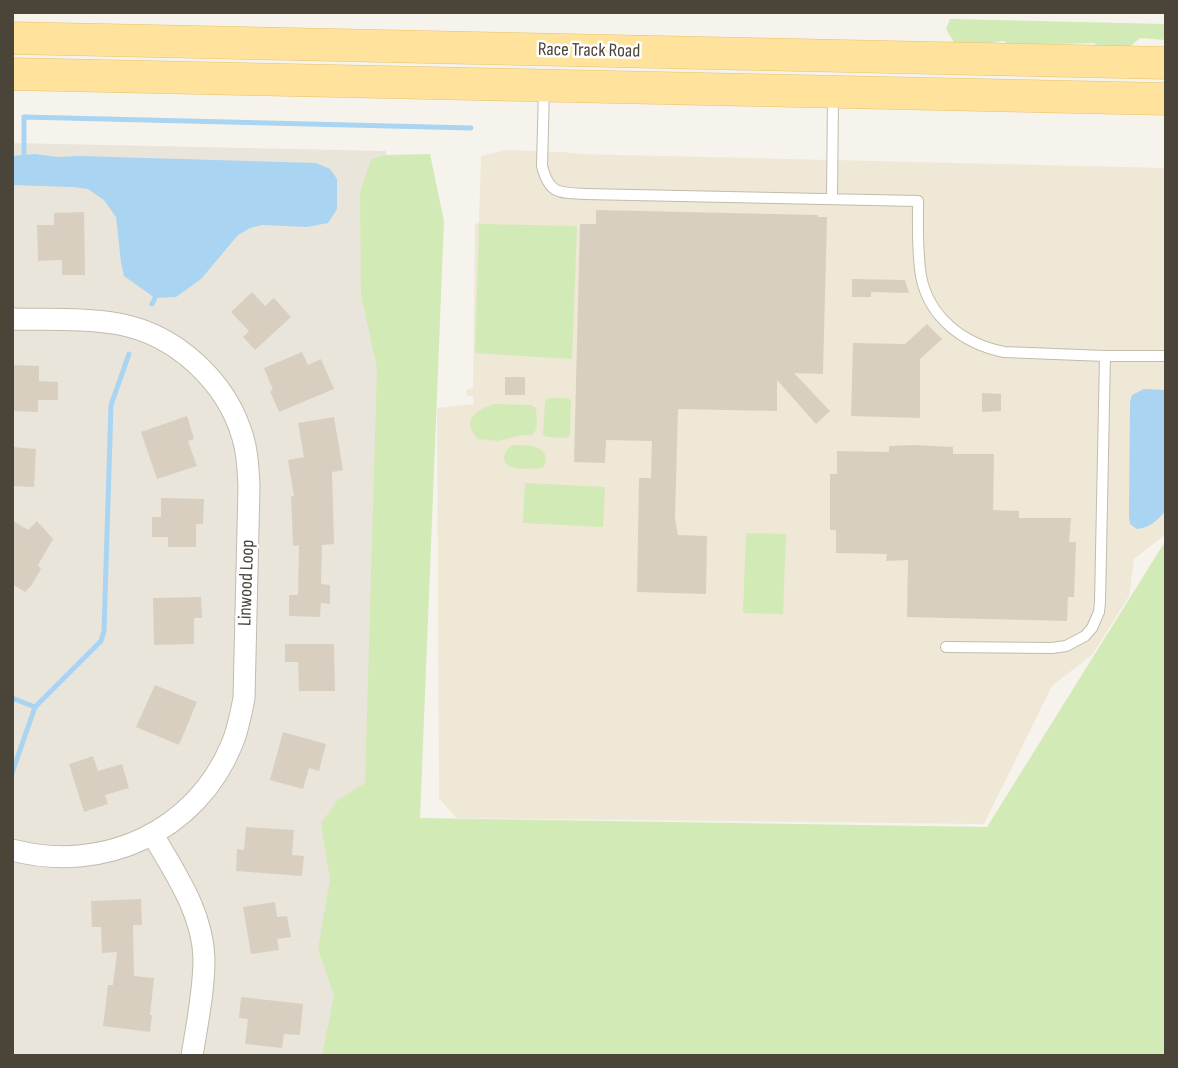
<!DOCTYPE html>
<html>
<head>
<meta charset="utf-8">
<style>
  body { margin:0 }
  #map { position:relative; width:1178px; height:1068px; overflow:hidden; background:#f6f3ec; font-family:"Sofia Sans Condensed",sans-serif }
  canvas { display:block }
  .frame { position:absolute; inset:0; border:14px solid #4b4439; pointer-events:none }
</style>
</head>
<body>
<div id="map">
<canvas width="1178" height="1068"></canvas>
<div class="frame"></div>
</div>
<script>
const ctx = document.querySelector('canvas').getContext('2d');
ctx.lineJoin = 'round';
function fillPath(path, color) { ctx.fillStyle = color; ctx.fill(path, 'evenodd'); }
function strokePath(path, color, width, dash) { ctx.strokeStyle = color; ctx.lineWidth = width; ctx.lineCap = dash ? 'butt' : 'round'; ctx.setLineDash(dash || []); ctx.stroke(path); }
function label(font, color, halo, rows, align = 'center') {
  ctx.font = font + ' "Sofia Sans Condensed",sans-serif'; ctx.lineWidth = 5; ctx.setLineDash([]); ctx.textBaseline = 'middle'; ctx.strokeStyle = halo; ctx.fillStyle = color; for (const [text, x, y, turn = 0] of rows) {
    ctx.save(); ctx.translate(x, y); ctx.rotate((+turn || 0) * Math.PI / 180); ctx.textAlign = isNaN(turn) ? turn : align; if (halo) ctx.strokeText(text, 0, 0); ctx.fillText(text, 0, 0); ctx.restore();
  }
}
const residential = new Path2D(`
  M 12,143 L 386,151 L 378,711 L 335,1056 L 12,1056 Z`);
const education = new Path2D(`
  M 506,150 L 562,152 L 580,154 L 1166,168 L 1166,534 L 1134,559 L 1129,596 L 1093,654 L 1052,686 L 984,824 L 456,818 L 439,798 L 437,408 L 474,404 L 473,396 L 467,396 L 466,390 L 473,388 L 475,224 L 479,222 L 481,156 Z`);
const green = new Path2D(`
  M 950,19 L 1166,24 L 1166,40 L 1140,38 L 1126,50 L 1105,52 L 1094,43 L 1054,44 L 1038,52 L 1014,50 L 1004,41 L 969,46 L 955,44 L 946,29 Z
  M 430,154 L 444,221 L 420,818 L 987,827 L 1166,540 L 1166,1056 L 322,1056 L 334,995 L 318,949 L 330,879 L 321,823 L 338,800 L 365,783 L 377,368 L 361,295 L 360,192 L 371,159 L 387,155 Z
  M 479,224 L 577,226 L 572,359 L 475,353 Z
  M 548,398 L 567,398 L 571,400 L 570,435 L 567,438 L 547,437 L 543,435 L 545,402 Z
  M 495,404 L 531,405 L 536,408 L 537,424 L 535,432 L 531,435 L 523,435 L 498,441 L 478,439 C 461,421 476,409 495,404 Z
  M 514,445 C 529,445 552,445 544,467 C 535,469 517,470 509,466 C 500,461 505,447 514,445 Z
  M 525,483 L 605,487 L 603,527 L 523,523 Z
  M 746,533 L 786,534 L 783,614 L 743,613 Z`);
const water = new Path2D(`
  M 35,154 L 57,157 L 79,156 L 316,163 L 330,169 L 337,179 L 337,209 L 328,223 L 307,227 L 262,225 L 250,228 L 238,235 L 201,279 L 176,297 L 155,298 L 124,276 L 121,262 L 116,217 L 104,200 L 88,189 L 73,187 L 12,185 L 12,156 Z
  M 1144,389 L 1166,390 L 1166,511 C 1157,520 1150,528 1137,529 L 1130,524 L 1129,516 L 1130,402 L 1132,395 Z`);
const stream = new Path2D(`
  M 24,155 L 24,117 L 471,128
  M 152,304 L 155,298
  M 12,698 L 35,707
  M 12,773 L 35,707 L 101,641 L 104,631 L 111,405 L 129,354`);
const building = new Path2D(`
  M 596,210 L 818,215 L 818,217 L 827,217 L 823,374 L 794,373 L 830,411 L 816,424 L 777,380 L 777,411 L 678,409 L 675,518 L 678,535 L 707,536 L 706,594 L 637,592 L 639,478 L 651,478 L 652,441 L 606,440 L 605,463 L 574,462 L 580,224 L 596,224 Z
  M 84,212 L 85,275 L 62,275 L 62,260 L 38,261 L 37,225 L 54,225 L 54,213 Z
  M 852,279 L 905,280 L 909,293 L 871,292 L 871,297 L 852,297 Z
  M 252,292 L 265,306 L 274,298 L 291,317 L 255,350 L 243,337 L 249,331 L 231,312 Z
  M 927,324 L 942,339 L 920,359 L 920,418 L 851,416 L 853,343 L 905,344 Z
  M 302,352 L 308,365 L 321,359 L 334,389 L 279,412 L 270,391 L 273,390 L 264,368 Z
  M 12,365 L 39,366 L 39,381 L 58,382 L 58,400 L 38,400 L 38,412 L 12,411 Z
  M 505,377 L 525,377 L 525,395 L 505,395 Z
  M 982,393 L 1001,394 L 1001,411 L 982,412 Z
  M 187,416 L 194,439 L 188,441 L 197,466 L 157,479 L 141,432 Z
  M 334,417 L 343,470 L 332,472 L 334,544 L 322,545 L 321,584 L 330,585 L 330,604 L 321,603 L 320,617 L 289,616 L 289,595 L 298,595 L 299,545 L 293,546 L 291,496 L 294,496 L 288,460 L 304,457 L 298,423 Z
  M 914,445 L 953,447 L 953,454 L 994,454 L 993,510 L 1019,511 L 1019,518 L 1071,518 L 1069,542 L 1076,542 L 1075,570 L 1074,597 L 1068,597 L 1067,621 L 907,617 L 908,560 L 886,561 L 887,554 L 836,553 L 836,530 L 830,530 L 830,474 L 837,474 L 837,451 L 889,452 L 889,446 Z
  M 12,447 L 36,449 L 34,487 L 12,486 Z
  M 161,498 L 204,499 L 203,524 L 196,524 L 196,547 L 168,547 L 168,537 L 152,537 L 152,517 L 161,517 Z
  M 12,520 L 28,530 L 37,521 L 53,539 L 38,565 L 41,569 L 31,586 L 25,592 L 12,584 Z
  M 201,597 L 202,618 L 194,618 L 194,644 L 154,645 L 153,598 Z
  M 285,644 L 334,644 L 335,691 L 299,691 L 298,662 L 285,662 Z
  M 155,685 L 197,702 L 179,745 L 136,727 Z
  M 283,732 L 326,744 L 319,771 L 309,768 L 303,789 L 270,780 Z
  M 93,756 L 98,771 L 122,764 L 129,788 L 105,795 L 108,804 L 84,812 L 69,764 Z
  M 246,827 L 294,830 L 292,855 L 304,856 L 302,876 L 236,871 L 237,849 L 244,850 Z
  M 141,899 L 142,925 L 133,925 L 134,976 L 154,978 L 150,1015 L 152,1015 L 150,1032 L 103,1026 L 108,985 L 113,985 L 117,952 L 102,953 L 101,927 L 92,927 L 91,901 Z
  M 275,902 L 277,917 L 287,916 L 291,937 L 277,939 L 279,950 L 251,954 L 243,907 Z
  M 241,997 L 303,1004 L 300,1035 L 284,1034 L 282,1048 L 245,1044 L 248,1019 L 239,1018 Z`);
const service = new Path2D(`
  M 544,88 L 542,166 C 549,194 559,193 585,194 L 918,201 C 918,226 917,252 921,276 C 929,318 964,344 1004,352 L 1105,356 L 1166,356
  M 832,198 L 833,96
  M 946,647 L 1052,648 L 1066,646 L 1085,636 L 1092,628 L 1099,612 L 1100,602 L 1105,356`);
const minor = new Path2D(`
  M 12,319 C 48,320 84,318 119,324 C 177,335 227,382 243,438 C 248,454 248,470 249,486 L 244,698 C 241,714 238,730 232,744 C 196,832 103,874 12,850
  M 153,835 C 175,873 203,913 204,959 C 204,991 197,1024 192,1056`);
const primary = new Path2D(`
  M 12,38 L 1166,63
  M 12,74 L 1166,99`);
const streetNames = [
  ["Race Track Road",589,51,1],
  ["Linwood Loop",247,583,-88]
];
fillPath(residential, '#eae5da');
fillPath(education, '#efe8d6');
fillPath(green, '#d2eab5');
fillPath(water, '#a9d4f2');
strokePath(stream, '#a9d4f2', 5);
fillPath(building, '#d8cfc1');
strokePath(service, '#c2bbae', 12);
strokePath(minor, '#c2bbae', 23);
strokePath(primary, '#e6c16a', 33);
strokePath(service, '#fff', 10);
strokePath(minor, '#fff', 21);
strokePath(primary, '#ffe39c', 32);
label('19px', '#4b4439', '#fff', streetNames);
</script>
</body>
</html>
